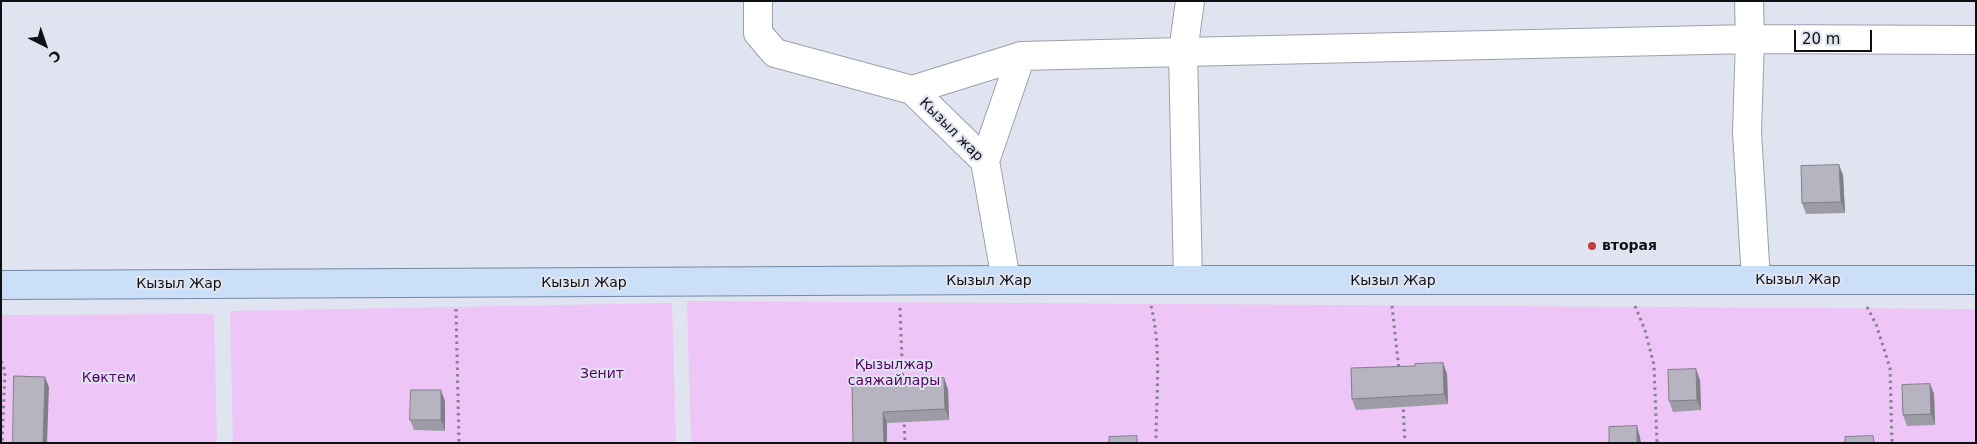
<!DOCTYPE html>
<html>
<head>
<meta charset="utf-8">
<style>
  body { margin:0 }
  #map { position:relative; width:1977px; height:444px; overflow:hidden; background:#e0e3f0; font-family:"DejaVu Sans",sans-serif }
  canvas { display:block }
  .frame { position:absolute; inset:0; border:2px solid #0f1014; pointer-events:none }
  .north { position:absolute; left:20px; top:20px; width:50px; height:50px; -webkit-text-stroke:4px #e0e3f0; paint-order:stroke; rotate:139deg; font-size:14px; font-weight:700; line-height:20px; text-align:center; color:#0f1014 }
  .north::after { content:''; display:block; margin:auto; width:18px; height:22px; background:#0f1014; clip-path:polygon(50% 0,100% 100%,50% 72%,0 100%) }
  .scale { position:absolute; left:1794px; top:30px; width:78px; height:22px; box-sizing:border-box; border:2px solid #0f1014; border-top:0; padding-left:6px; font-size:15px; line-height:18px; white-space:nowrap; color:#0f1014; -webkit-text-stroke:4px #e0e3f0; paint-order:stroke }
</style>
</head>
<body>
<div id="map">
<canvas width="1977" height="444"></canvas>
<div class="frame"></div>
<div class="north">С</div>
<div class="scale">20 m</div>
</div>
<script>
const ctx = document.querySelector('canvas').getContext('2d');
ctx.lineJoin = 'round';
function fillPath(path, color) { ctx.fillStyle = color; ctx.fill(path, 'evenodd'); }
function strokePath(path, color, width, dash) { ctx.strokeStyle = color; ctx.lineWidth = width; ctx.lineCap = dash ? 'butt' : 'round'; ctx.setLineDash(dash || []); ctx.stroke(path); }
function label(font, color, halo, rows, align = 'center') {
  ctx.font = font + ' "DejaVu Sans",sans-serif'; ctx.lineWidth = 4; ctx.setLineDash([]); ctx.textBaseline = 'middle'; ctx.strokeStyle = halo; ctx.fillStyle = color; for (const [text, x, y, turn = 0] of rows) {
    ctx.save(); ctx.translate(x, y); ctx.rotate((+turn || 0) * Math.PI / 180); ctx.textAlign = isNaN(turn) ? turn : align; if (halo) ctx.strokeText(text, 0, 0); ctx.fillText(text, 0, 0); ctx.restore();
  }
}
const green = new Path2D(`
  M 687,301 L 1976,309 L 1976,443 L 691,443 Z
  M 672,303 L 676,443 L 233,443 L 230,311 Z
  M 214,314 L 217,443 L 1,443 L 1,315 Z`);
const path = new Path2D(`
  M 1151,306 C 1162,350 1156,398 1156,443
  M 1392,306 L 1399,370
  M 1635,306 L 1645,330 L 1654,365 L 1657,443
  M 1867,307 L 1876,324 L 1890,368 L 1892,443
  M 900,308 L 903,386
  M 456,309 L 459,443
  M 1,361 L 5,371 L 2,443
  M 1403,403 L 1405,443
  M 904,418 L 905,443`);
const minor = new Path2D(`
  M 758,1 L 758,33 L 775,53 L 912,90 L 985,161 L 1006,280
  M 1749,1 L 1750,39 L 1747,132 L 1756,280
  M 912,90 L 1021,56 L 1183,52 L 1190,1
  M 985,161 L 1021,56
  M 1188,280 L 1183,52 L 1750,39 L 1976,40`);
const major = new Path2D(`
  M 1,285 L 1006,280 L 1976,280`);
const wall = new Path2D(`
  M 1843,175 L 1845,213 L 1806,214 L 1802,203 Z
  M 1443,363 L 1447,374 L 1448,404 L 1356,410 L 1352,399 L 1415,366 Z
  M 1700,380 L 1701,410 L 1673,412 L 1669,401 Z
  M 852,383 L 948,389 L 949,420 L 887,423 L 887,443 L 853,443 Z
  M 1930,384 L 1934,394 L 1935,425 L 1907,426 L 1903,415 Z
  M 445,401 L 445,431 L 414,430 L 410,420 Z`);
const shadedWall = new Path2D(`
  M 1839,165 L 1843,175 L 1845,213 L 1841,202 Z
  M 1443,363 L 1447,374 L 1448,404 L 1444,394 Z
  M 1696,369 L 1700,380 L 1701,410 L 1697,400 Z
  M 45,377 L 49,387 L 47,443 L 43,443 Z
  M 944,378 L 948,389 L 949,420 L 945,409 Z
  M 1930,384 L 1934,394 L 1935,425 L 1931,414 Z
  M 441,390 L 445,401 L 445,431 L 441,420 Z
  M 883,412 L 887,423 L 887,443 L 884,443 Z
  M 1637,426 L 1640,437 L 1641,443 L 1637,443 Z`);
const building = new Path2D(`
  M 1839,165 L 1841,202 L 1802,203 L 1801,166 Z
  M 1443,363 L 1444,394 L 1352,399 L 1351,368 L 1415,366 L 1415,364 Z
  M 1696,369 L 1697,400 L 1669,401 L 1668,370 Z
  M 14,376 L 45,377 L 43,443 L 13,443 Z
  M 944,378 L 945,409 L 883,412 L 884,443 L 853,443 L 852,383 L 916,382 L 916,380 Z
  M 1930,384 L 1931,414 L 1903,415 L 1902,385 Z
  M 411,390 L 441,390 L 441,420 L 410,420 Z
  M 1637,426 L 1637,443 L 1609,443 L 1609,427 Z
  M 1137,436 L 1137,443 L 1109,443 L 1109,437 Z
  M 1873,436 L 1874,443 L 1845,443 L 1845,437 Z`);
const markers = [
  [1592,246,5,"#ca3b3b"]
];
const streetNames = [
  ["Кызыл жар",951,130,45],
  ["Кызыл Жар",1798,280],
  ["Кызыл Жар",989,281],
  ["Кызыл Жар",1393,281],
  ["Кызыл Жар",584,283],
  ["Кызыл Жар",179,284]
];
const poiNames = [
  ["вторая",1602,246]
];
const parkNames = [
  ["Қызылжар",894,365],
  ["саяжайлары",894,381],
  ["Зенит",602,374],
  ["Көктем",109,378]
];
fillPath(green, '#edc5f6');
strokePath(minor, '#9da0ac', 30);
strokePath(major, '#7489a6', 30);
strokePath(path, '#80828b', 3, [2.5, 4]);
strokePath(minor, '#fff', 28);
strokePath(major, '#ccdff8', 28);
fillPath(wall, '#9d9ba6');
fillPath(shadedWall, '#807e87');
fillPath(building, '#b7b4c1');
strokePath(building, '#807e87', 1);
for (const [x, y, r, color] of markers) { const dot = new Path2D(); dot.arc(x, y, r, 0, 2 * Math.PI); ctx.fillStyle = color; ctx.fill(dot); strokePath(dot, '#e0e3f0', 2); }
label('14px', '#0f1014', '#e0e3f0', streetNames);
label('bold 14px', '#0f1014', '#e0e3f0', poiNames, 'left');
label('14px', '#560365', '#e0e3f0', parkNames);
</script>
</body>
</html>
